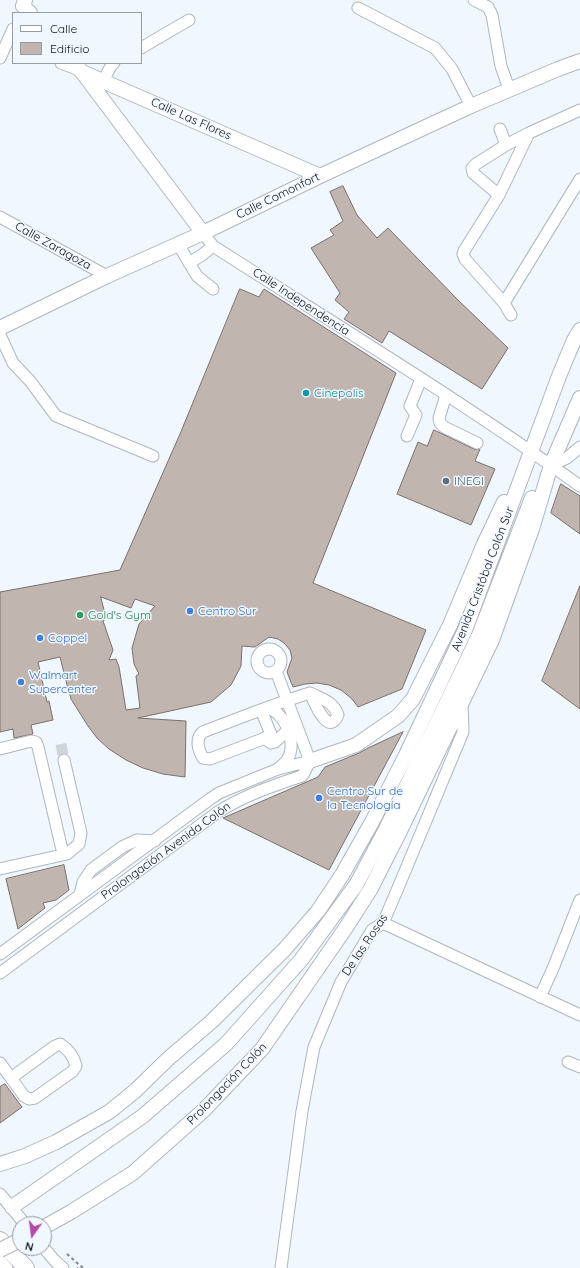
<!DOCTYPE html>
<html>
<head>
<meta charset="utf-8">
<style>
  body { margin:0 }
  #map { position:relative; width:580px; height:1268px; overflow:hidden; background:#f0f7fe; font-family:Quicksand,sans-serif }
  canvas { display:block }
  .legend { position:absolute; left:12px; top:12px; width:130px; height:52px; box-sizing:border-box; background:#f0f7fe; border:1px solid #979ca2; margin:0; padding:5px 7px; list-style:none; font-size:12px; color:#111417 }
  .legend li { display:flex; align-items:center; gap:8px; height:20px }
  .legend b { width:20px; border:1px solid #979ca2 }
  .north { position:absolute; left:12px; top:1216px; width:40px; height:40px; box-sizing:border-box; background:#f0f7fe; border:1px solid #979ca2; border-radius:50%; rotate:194deg; font-size:11px; font-weight:700; line-height:16px; text-align:center; color:#111417 }
  .north::after { content:''; display:block; margin:auto; width:14px; height:18px; background:#b549aa; clip-path:polygon(50% 0,100% 100%,50% 72%,0 100%) }
</style>
</head>
<body>
<div id="map">
<canvas width="580" height="1268"></canvas>
<ul class="legend">
<li><b style="height:5px;background:#fff"></b>Calle</li>
<li><b style="height:11px;background:#c1b5b0"></b>Edificio</li>
</ul>
<div class="north">N</div>
</div>
<script>
const ctx = document.querySelector('canvas').getContext('2d');
ctx.lineJoin = 'round';
function fillPath(path, color) { ctx.fillStyle = color; ctx.fill(path, 'evenodd'); }
function strokePath(path, color, width, dash) { ctx.strokeStyle = color; ctx.lineWidth = width; ctx.lineCap = dash ? 'butt' : 'round'; ctx.setLineDash(dash || []); ctx.stroke(path); }
function label(font, color, halo, rows, align = 'center') {
  ctx.font = font + ' Quicksand,sans-serif'; ctx.lineWidth = 3; ctx.setLineDash([]); ctx.textBaseline = 'middle'; ctx.strokeStyle = halo; ctx.fillStyle = color; for (const [text, x, y, turn = 0] of rows) {
    ctx.save(); ctx.translate(x, y); ctx.rotate((+turn || 0) * Math.PI / 180); ctx.textAlign = isNaN(turn) ? turn : align; if (halo) ctx.strokeText(text, 0, 0); ctx.fillText(text, 0, 0); ctx.restore();
  }
}
const building = new Path2D(`
  M 343,186 L 357,215 L 377,238 L 388,228 L 458,300 L 508,348 L 482,389 L 389,331 L 382,343 L 344,319 L 349,312 L 335,300 L 340,293 L 311,248 L 334,235 L 330,230 L 343,221 L 330,192 Z
  M 240,289 L 259,297 L 264,289 L 396,373 L 313,583 L 426,630 L 402,689 L 358,707 L 352,699 L 341,690 L 329,685 L 317,683 L 305,684 L 293,687 L 287,672 L 292,658 L 290,650 L 284,643 L 278,639 L 269,637 L 255,647 L 242,646 L 241,666 L 231,685 L 211,702 L 138,718 L 186,721 L 185,777 L 163,774 L 143,768 L 126,760 L 109,749 L 97,738 L 88,726 L 71,699 L 67,685 L 60,657 L 38,662 L 47,702 L 49,701 L 53,720 L 31,725 L 33,734 L 14,738 L 13,729 L 0,732 L 0,592 L 120,570 L 180,434 ZM 101,597 L 131,608 L 135,599 L 155,606 L 139,624 L 132,648 L 134,664 L 139,674 L 136,676 L 140,708 L 126,710 L 119,667 L 116,659 L 109,660 L 113,650 L 103,621 L 106,619 Z
  M 434,430 L 474,449 L 480,449 L 475,461 L 495,469 L 471,525 L 397,494 L 418,442 L 427,446 Z
  M 561,484 L 580,496 L 580,534 L 551,513 Z
  M 580,586 L 580,709 L 542,681 Z
  M 403,732 L 329,870 L 223,818 L 318,777 L 325,767 L 359,753 L 366,749 Z
  M 64,865 L 69,890 L 56,900 L 43,903 L 45,908 L 18,929 L 6,879 Z
  M 5,1084 L 22,1107 L 0,1123 L 0,1087 Z`);
const minorTunnel = new Path2D(`
  M 61,744 L 64,760`);
const path = new Path2D(`
  M 67,1254 L 83,1268
  M 77,1268 L 78,1268`);
const minor = new Path2D(`
  M 474,0 L 488,7 L 492,15 L 501,66 L 509,89
  M 358,8 L 435,48 L 452,69 L 471,106
  M 141,48 L 189,20
  M 0,58 L 13,29
  M 61,63 L 82,71
  M 103,81 L 112,64 L 114,63
  M 500,129 L 506,145
  M 499,195 L 473,173 L 472,168 L 476,164 L 506,145 L 529,133
  M 0,217 L 107,276
  M 203,233 L 213,246 C 336,325 462,401 580,486
  M 178,244 L 197,276 L 213,289
  M 189,263 L 202,255 L 213,246
  M 504,303 L 580,179
  M 511,315 L 504,303 L 465,259 L 463,254 L 464,251 L 499,195 L 529,133 L 580,110
  M 0,335 L 13,363 L 30,381 L 56,416 L 153,456
  M 446,395 L 439,418 L 440,423 L 444,427 L 477,443
  M 407,436 L 416,415 L 410,406 L 421,379
  M 551,465 L 567,458 L 580,447
  M257 661a12 12 0 1 1 24 0a12 12 0 1 1-24 0Z
  M 276,671 L 310,761
  M 268,707 C 271,710 275,711 278,714 C 289,725 296,746 287,760 C 285,763 281,766 278,769
  M 261,710 L 270,732 L 271,735 L 268,737 L 210,759 L 203,758 C 198,750 195,738 203,732 C 239,718 274,704 310,693 C 322,699 333,701 338,715 C 328,738 314,701 310,693
  M 264,738 L 271,743 L 275,742 L 287,731
  M 0,749 L 31,741 L 36,742 L 38,747 L 63,854
  M 0,869 L 67,854 L 79,844 L 81,833 L 64,760
  M 80,894 L 83,882 L 91,870 L 122,847 L 137,840 L 155,841
  M 383,923 L 580,1015
  M 0,954 C 70,902 140,851 210,799 L 219,793 L 278,769 L 310,761
  M 0,973 L 218,812 C 245,795 272,786 302,776 L 304,773 L 310,761
  M 540,997 L 554,966 L 580,900
  M 568,1062 L 580,1067
  M 0,1063 L 24,1096 L 29,1099 L 35,1098 L 73,1071 L 76,1066 C 74,1057 68,1049 60,1044 L 55,1046 L 11,1078
  M 0,1194 L 25,1224
  M 44,1248 L 55,1261 L 63,1268
  M 0,1260 L 7,1268
  M 281,1268 L 302,1111 L 314,1047 L 341,982 L 372,930 L 383,923 L 398,888 L 463,732 L 462,703`);
const major = new Path2D(`
  M 25,0 L 23,6 L 30,13
  M 74,63 L 82,72 L 203,233
  M 82,72 L 320,176
  M 0,328 L 107,276 L 203,233 L 320,176 L 471,106 L 558,69 L 580,61
  M 310,761 L 356,745 L 398,716 L 413,699 L 450,625 L 484,544 L 504,502
  M 0,1164 L 25,1156 L 56,1142 L 109,1112 L 135,1091 L 169,1058 L 211,1022 L 284,950 L 318,911 L 342,875 L 372,822 L 406,755 L 465,630 L 559,376 L 574,340 L 580,330
  M 12,1207 L 143,1116 L 226,1044 L 301,960 L 356,885 L 386,829 L 479,635 L 532,498
  M 44,1227 L 71,1212 L 133,1173 L 204,1110 L 262,1049 L 347,926 L 370,890 L 399,833 L 492,640 L 532,529 L 551,465 L 580,398`);
const highway = new Path2D(`
  M 0,1240 L 26,1268`);
const majorBridge = new Path2D(`
  M 0,1250 L 20,1240`);
const markers = [
  [306,393,4,"#0f9aa8"],
  [446,481,4,"#5c6f8a"],
  [190,611,4,"#3f7fe0"],
  [80,615,4,"#2e9e5b"],
  [40,638,4,"#3f7fe0"],
  [21,682,4,"#3f7fe0"],
  [319,798,4,"#3f7fe0"]
];
const streetNames = [
  ["Calle Las Flores",191,119,24],
  ["Calle Comonfort",278,196,-26],
  ["Calle Zaragoza",53,246,29],
  ["Calle Independencia",301,302,33],
  ["Avenida Cristóbal Colón Sur",483,579,-69],
  ["Prolongación Avenida Colón",166,851,-36],
  ["De las Rosas",365,945,-56],
  ["Prolongación Colón",227,1084,-46]
];
const cultureNames = [
  ["Cinepolis",314,393]
];
const serviceNames = [
  ["INEGI",454,481]
];
const shopNames = [
  ["Centro Sur",198,611],
  ["Coppel",48,638],
  ["Walmart",29,675],
  ["Supercenter",29,689],
  ["Centro Sur de",327,791],
  ["la Tecnología",327,805]
];
const leisureNames = [
  ["Gold's Gym",88,615]
];
fillPath(building, '#c1b5b0');
strokePath(building, '#7a6f6b', 1);
strokePath(minorTunnel, '#cfd5db', 11, [11, 5.5]);
strokePath(minor, '#aeb6bf', 13);
strokePath(major, '#aeb6bf', 16);
strokePath(highway, '#aeb6bf', 18);
strokePath(path, '#7f8489', 2, [3, 3]);
strokePath(minor, '#fff', 11);
strokePath(major, '#fff', 14);
strokePath(highway, '#fff', 16);
strokePath(majorBridge, '#aeb6bf', 16, []);
strokePath(majorBridge, '#fff', 14);
for (const [x, y, r, color] of markers) { const dot = new Path2D(); dot.arc(x, y, r, 0, 2 * Math.PI); ctx.fillStyle = color; ctx.fill(dot); strokePath(dot, '#f0f7fe', 1.5); }
label('12px', '#111417', '#f0f7fe', streetNames);
label('12px', '#0d838f', '#f0f7fe', cultureNames, 'left');
label('12px', '#4e5e75', '#f0f7fe', serviceNames, 'left');
label('12px', '#366cbe', '#f0f7fe', shopNames, 'left');
label('12px', '#27864d', '#f0f7fe', leisureNames, 'left');
</script>
</body>
</html>
